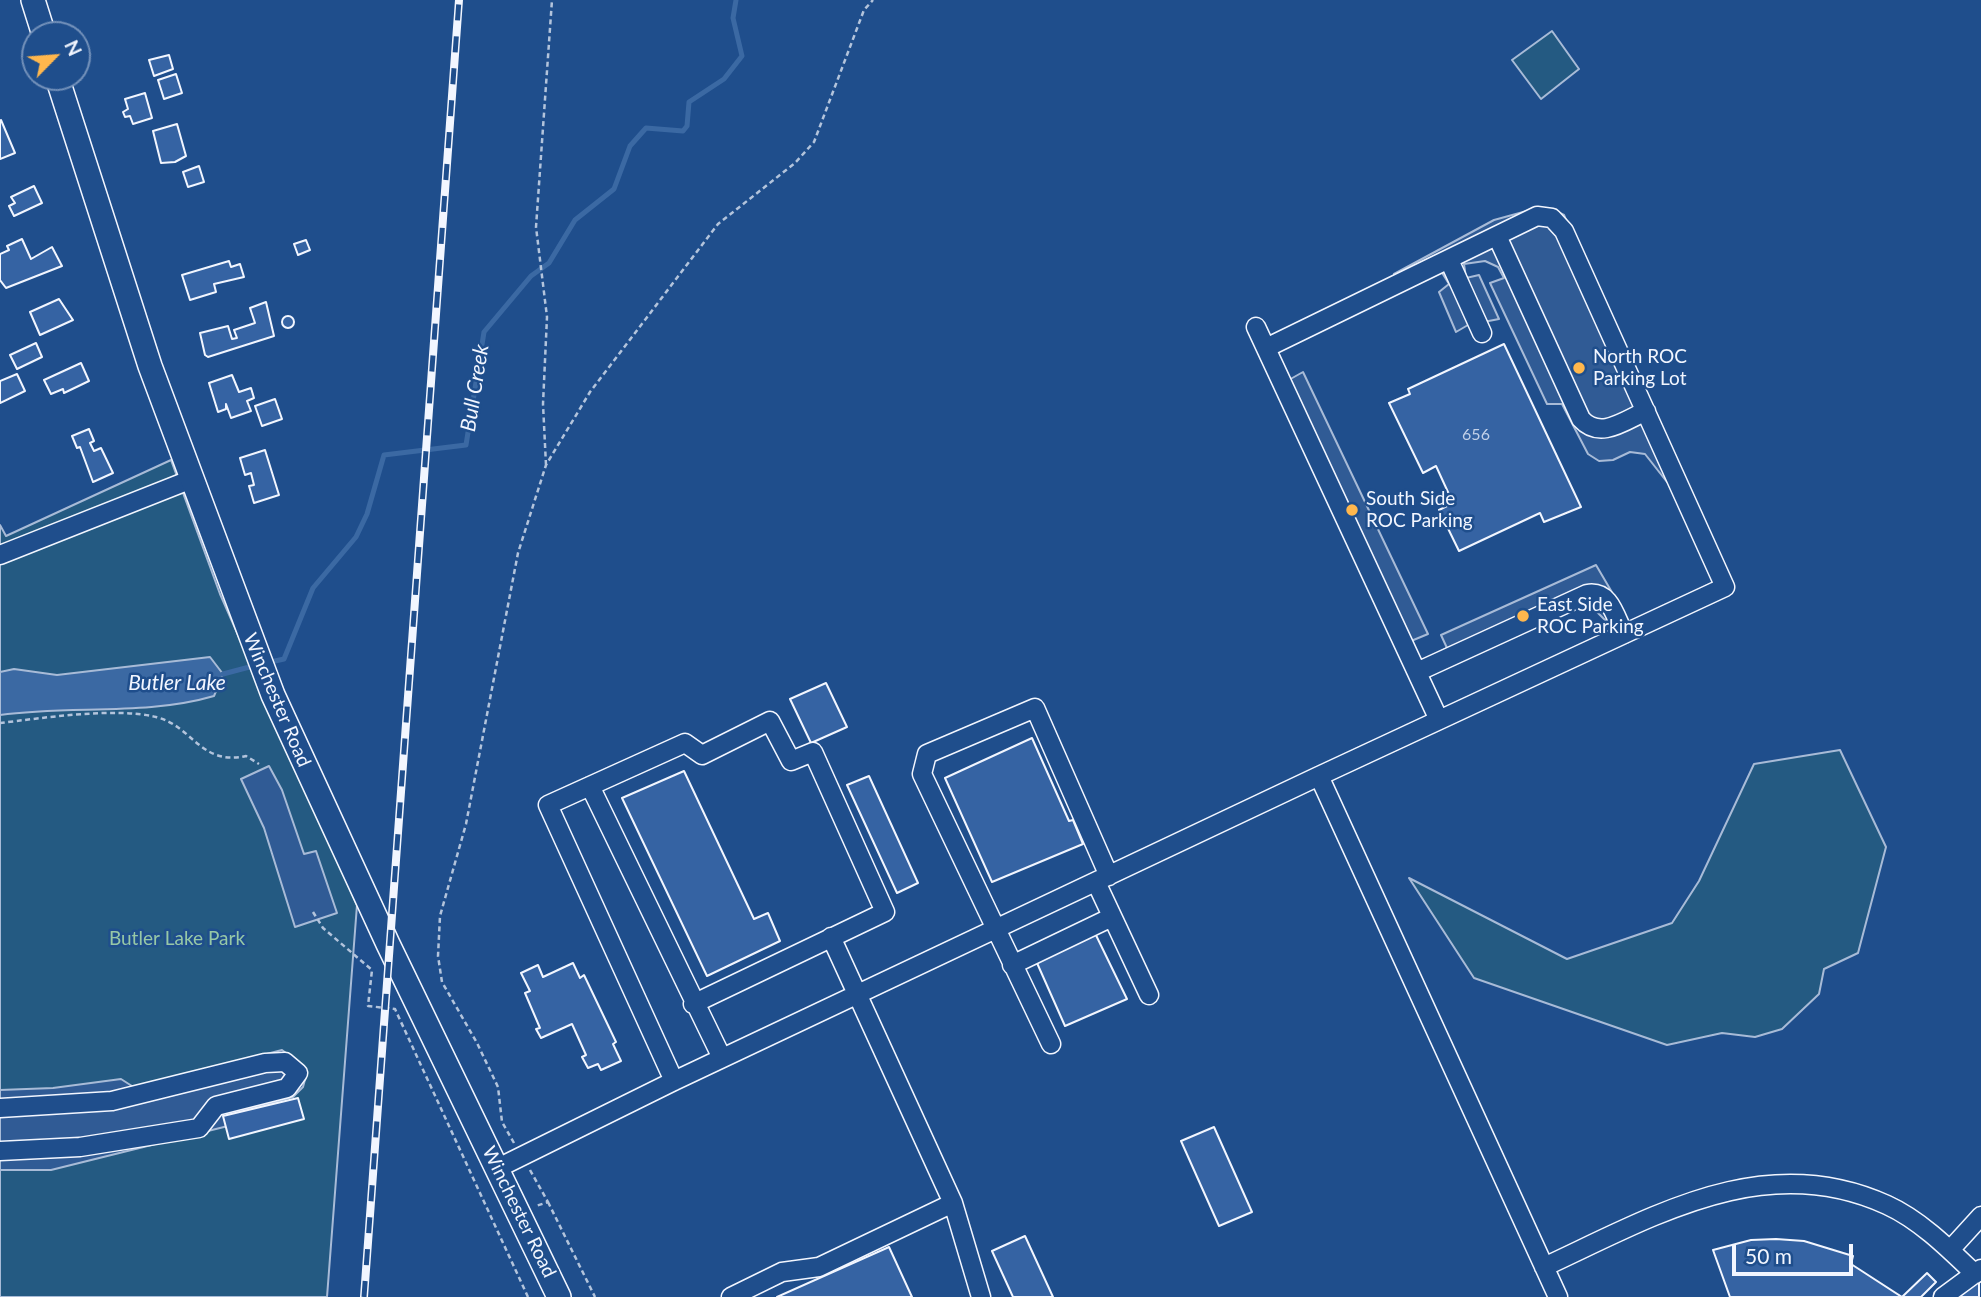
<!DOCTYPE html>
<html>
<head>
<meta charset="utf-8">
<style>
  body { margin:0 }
  #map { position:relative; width:1981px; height:1297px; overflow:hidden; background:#1f4e8c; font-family:Lato,sans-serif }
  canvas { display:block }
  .north { position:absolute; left:21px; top:21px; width:70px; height:70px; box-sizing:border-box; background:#1f4e8c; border:2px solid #7391ba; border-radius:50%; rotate:65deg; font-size:19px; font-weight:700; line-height:28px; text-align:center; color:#f2f6ff }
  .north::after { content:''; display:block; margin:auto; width:24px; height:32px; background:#ffb74d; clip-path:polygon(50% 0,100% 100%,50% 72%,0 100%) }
  .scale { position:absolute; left:1732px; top:1244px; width:121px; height:32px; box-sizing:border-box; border:4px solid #f2f6ff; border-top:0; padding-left:9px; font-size:21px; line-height:24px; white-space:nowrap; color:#f2f6ff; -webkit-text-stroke:5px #1f4e8c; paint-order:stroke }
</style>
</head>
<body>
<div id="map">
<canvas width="1981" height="1297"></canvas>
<div class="north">N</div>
<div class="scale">50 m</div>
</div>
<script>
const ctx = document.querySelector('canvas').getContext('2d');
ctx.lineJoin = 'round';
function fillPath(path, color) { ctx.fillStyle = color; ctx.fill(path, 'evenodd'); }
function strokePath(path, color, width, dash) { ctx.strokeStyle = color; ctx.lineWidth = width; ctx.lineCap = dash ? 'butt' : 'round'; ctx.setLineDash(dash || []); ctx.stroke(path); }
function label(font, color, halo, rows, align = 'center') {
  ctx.font = font + ' Lato,sans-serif'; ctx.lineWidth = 5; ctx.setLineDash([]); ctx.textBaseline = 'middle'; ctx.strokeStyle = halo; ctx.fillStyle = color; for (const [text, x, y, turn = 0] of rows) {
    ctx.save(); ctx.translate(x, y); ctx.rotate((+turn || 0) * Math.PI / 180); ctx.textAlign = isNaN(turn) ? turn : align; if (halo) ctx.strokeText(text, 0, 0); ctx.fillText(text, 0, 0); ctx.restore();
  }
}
const green = new Path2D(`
  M 1552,31 L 1579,69 L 1541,99 L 1512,60 Z
  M 171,460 L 220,594 L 357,905 L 327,1297 L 0,1297 L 0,525 L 6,536 Z
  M 1840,750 L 1886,847 L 1858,953 L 1824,969 L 1819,994 L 1782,1029 L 1755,1037 L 1722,1033 L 1667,1045 L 1474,978 L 1409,878 L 1567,959 L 1672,923 L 1699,881 L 1754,764 Z`);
const parking = new Path2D(`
  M 1534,209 L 1552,209 L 1564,215 L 1676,479 L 1667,482 L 1645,454 L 1630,452 L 1613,460 L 1599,461 L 1588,454 L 1562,404 L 1547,404 L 1490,283 L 1504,278 L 1498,267 L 1485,261 L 1464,264 L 1466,278 L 1479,275 L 1499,319 L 1468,325 L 1456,332 L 1439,292 L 1449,284 L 1441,271 L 1400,290 L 1394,274 L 1494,220 Z
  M 1303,372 L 1428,634 L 1399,646 L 1278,386 Z
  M 1596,565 L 1623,611 L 1605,620 L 1588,603 L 1438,672 L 1427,659 L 1447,648 L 1441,635 Z
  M 269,766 L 282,790 L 304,854 L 316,851 L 337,913 L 295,927 L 264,828 L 241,779 Z
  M 282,1050 L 300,1064 L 306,1076 L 303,1087 L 293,1097 L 227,1115 L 228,1126 L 51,1170 L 0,1170 L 0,1090 L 53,1088 L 121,1079 L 135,1088 Z`);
const water = new Path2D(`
  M 210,657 L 223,674 L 214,696 C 146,716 70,705 0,715 L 0,672 L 14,669 L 57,675 Z`);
const stream = new Path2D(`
  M 266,663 L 284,659 L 313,588 L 356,537 L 367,514 L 384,455 L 466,445 L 484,332 L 531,276 L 549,263 L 575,220 L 614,189 L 630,146 L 646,128 L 683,131 L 687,126 L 689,102 L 724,79 L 742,56 L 733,18 L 736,0
  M 223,674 L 257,665`);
const building = new Path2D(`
  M 169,55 L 173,69 L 154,76 L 149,60 Z
  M 176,74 L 182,93 L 164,99 L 158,80 Z
  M 145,93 L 152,118 L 133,124 L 130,116 L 125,117 L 123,112 L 128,109 L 125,99 Z
  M 1,120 L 15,153 L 0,159 L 0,121 Z
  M 177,124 L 186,156 L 175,162 L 161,163 L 153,131 Z
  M 199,166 L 204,182 L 188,187 L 183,172 Z
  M 34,186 L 42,203 L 14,216 L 9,206 L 15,203 L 11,197 Z
  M 22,239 L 31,259 L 52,247 L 62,266 L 6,288 L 0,280 L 0,254 L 9,250 L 7,246 Z
  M 306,240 L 310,250 L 298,255 L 294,244 Z
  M 229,261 L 231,267 L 240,264 L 244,277 L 214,284 L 216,292 L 190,300 L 182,275 Z
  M 59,299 L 73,320 L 40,335 L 30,312 Z
  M 266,302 L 274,336 L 208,357 L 205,355 L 200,333 L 228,326 L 232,339 L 237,338 L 234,330 L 255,323 L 250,308 Z
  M282 322a6 6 0 1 1 12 0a6 6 0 1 1-12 0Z
  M 36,343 L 42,357 L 17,369 L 10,355 Z
  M 1504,344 L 1581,507 L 1544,522 L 1540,513 L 1459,551 L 1439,510 L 1453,503 L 1436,466 L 1423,473 L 1389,403 L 1410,394 L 1408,389 Z
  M 81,363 L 89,381 L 64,393 L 63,389 L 51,394 L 44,380 Z
  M 17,374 L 25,391 L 0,403 L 0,381 Z
  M 232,375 L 239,392 L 251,388 L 254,398 L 247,401 L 251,411 L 231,418 L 226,404 L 226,409 L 218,412 L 209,383 Z
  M 275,399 L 282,419 L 262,426 L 255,406 Z
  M 89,429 L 94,441 L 90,443 L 94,451 L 101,448 L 113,473 L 93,482 L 80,447 L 77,448 L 72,436 Z
  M 265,450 L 279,495 L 254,503 L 249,486 L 254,485 L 251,473 L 245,475 L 240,458 Z
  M 826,683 L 847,727 L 811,743 L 790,699 Z
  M 1032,738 L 1069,821 L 1073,820 L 1083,844 L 992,882 L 945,778 Z
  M 684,771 L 754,919 L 768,913 L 780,941 L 707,976 L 622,798 Z
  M 869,776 L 918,883 L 897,893 L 847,785 Z
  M 1092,927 L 1127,999 L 1065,1026 L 1033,954 Z
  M 573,963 L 580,978 L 584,975 L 616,1042 L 613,1044 L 621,1061 L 601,1070 L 598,1064 L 588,1068 L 582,1057 L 586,1055 L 572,1024 L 541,1038 L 536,1029 L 540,1028 L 525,993 L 530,991 L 521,973 L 538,965 L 543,977 Z
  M 298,1098 L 304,1119 L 229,1139 L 223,1116 Z
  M 1214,1127 L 1252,1212 L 1219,1226 L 1181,1141 Z
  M 1025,1236 L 1053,1297 L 1013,1297 L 992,1251 Z
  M 1776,1239 L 1804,1241 L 1853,1256 L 1851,1264 L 1902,1297 L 1927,1273 L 1936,1282 L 1921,1297 L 1730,1297 L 1713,1250 L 1751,1240 Z
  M 889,1247 L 912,1297 L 777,1297 Z
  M 1979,1281 L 1979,1297 L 1958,1297 Z`);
const path = new Path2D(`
  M 546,465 L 543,404 L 547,317 L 536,227 L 552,0
  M 0,723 C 43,718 114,707 156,717 C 193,726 200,766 246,756 L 259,764
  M 313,912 L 323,928 L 372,970 L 368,1006 L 395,1009 L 528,1297
  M 514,1143 L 502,1122 L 498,1087 L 477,1043 L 442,982 L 438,956 L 440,916 L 466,824 L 518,553 L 546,465 L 590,392 L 718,224 L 795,163 L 814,142 L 864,10 L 873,0
  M 530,1170 L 548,1202 L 536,1206
  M 548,1202 L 595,1297`);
const minor = new Path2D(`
  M 1497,236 L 1581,419 C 1600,440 1624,421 1646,411
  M 1449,260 L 1482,333
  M 1256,327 L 1439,720
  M 1266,348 L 1537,216 L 1552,218 L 1564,231 L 1725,587 L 1319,776
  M 0,555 L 192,479
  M 1417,672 L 1587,594 C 1610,590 1615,616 1624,634
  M 590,786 L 722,1058
  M 1096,882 L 1149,995
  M 831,937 L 953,1203 L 981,1297
  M 1012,965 L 1112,917
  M 1051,1044 L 922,774 L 927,754 L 1035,708 L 1109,876
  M 674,1081 L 548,805 L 685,743 L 702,755 L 770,721 L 791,761 L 813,752 L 885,912 L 693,1004
  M 0,1108 L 112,1101 L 265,1063 L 285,1062 L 298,1073 L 287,1088 L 216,1106 L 199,1128 L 80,1147 L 0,1151
  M 498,1168 L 674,1081 L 1319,776 L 1558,1297
  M 1950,1250 L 1981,1216
  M 1544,1267 C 1654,1216 1765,1149 1887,1205 C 1920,1220 1949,1249 1975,1274
  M 731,1297 L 782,1272 L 819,1267 L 953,1203
  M 1943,1297 L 1981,1269`);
const major = new Path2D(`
  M 33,0 L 44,35
  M 57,77 L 150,366 L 273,695 L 388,944 L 559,1297`);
const rail = new Path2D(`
  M 364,1297 L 459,0`);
const markers = [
  [1579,368,7,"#ffb74d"],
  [1352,510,7,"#ffb74d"],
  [1523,616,7,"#ffb74d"]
];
const numberNames = [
  ["656",1476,435]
];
const poiNames = [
  ["North ROC",1593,357],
  ["Parking Lot",1593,379],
  ["South Side",1366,499],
  ["ROC Parking",1366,521],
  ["East Side",1537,605],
  ["ROC Parking",1537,627]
];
const streetNames = [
  ["Winchester Road",277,700,67],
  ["Winchester Road",519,1212,64]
];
const parkNames = [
  ["Butler Lake Park",177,939]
];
const waterNames = [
  ["Bull Creek",475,388,-81],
  ["Butler Lake",177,683]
];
fillPath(green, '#245a82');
strokePath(green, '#a8bbd7', 2);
fillPath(parking, '#305b95');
strokePath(parking, '#a8bbd7', 2);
fillPath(water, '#3b69a3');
strokePath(water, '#a8bbd7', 2);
strokePath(stream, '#3b69a3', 5);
fillPath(building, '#3563a3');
strokePath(building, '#f2f6ff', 2);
strokePath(minor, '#f2f6ff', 21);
strokePath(major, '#f2f6ff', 26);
strokePath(path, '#b3c4dc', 2.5, [5, 3.5]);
strokePath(minor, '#1f4e8c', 18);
strokePath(major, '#1f4e8c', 23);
strokePath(rail, '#f2f6ff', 8);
strokePath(rail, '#1f4e8c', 5, [16]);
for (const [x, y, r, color] of markers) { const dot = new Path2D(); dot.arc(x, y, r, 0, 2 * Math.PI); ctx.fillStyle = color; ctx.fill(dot); strokePath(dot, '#1f4e8c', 2.5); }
label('16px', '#c3d1e8', null, numberNames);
label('19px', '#f2f6ff', '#1f4e8c', poiNames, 'left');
label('19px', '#f2f6ff', '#1f4e8c', streetNames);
label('19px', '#97c8a6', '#1f4e8c', parkNames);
label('italic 21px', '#f2f6ff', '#1f4e8c', waterNames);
</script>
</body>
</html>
